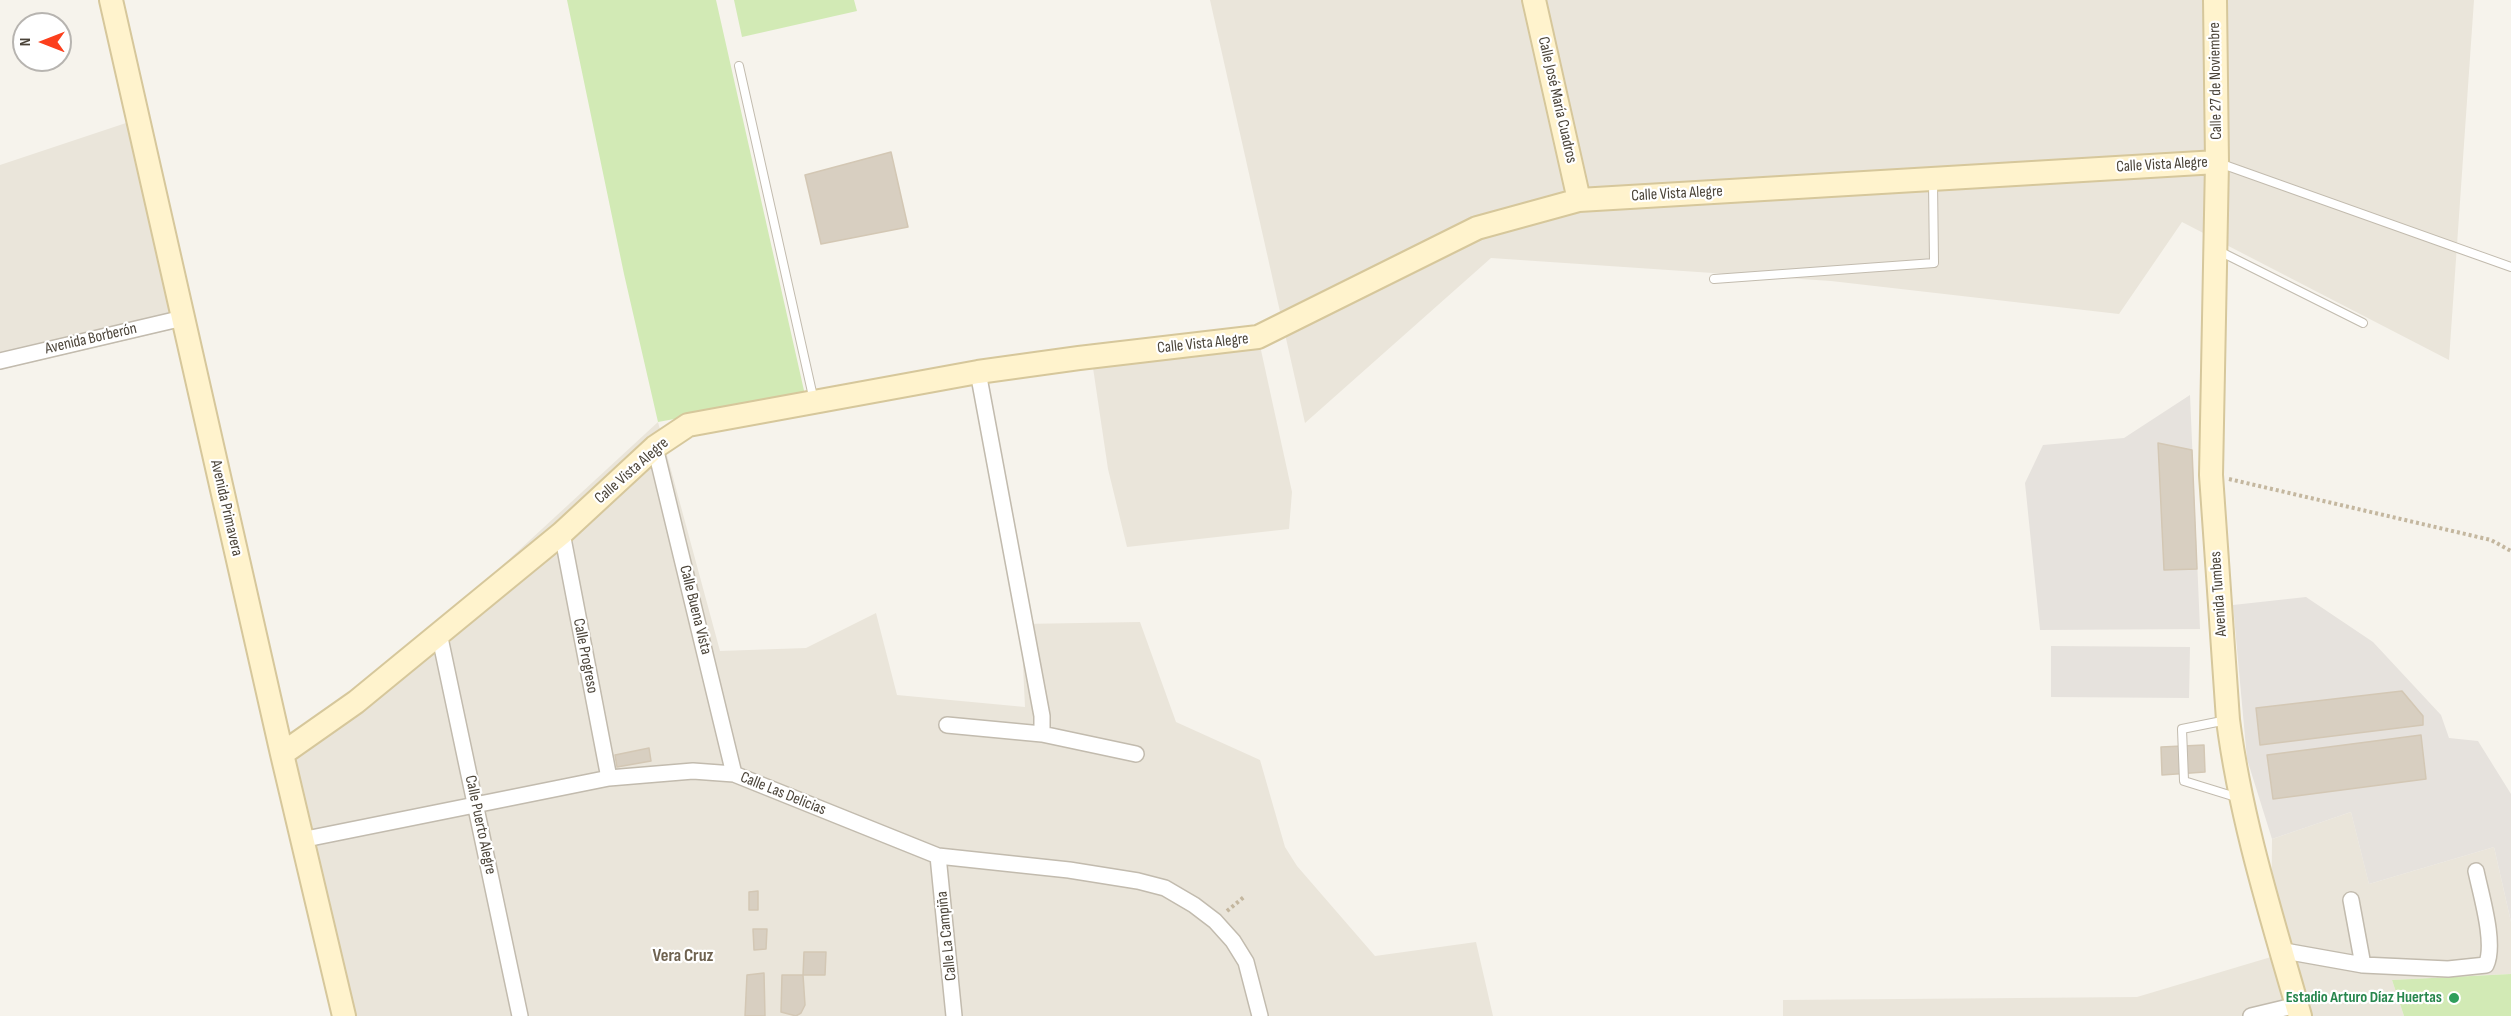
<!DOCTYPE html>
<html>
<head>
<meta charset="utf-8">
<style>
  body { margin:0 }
  #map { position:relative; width:2511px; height:1016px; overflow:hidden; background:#f6f3ec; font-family:"Sofia Sans Condensed",sans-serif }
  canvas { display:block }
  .north { position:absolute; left:12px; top:12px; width:60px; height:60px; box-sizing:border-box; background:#fff; border:2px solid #b7b4b0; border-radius:50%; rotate:270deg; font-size:16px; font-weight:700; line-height:24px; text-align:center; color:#4b4439 }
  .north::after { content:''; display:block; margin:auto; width:21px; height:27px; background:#fc3f1d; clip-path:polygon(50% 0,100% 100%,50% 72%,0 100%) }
</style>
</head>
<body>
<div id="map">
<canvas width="2511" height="1016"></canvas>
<div class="north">N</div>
</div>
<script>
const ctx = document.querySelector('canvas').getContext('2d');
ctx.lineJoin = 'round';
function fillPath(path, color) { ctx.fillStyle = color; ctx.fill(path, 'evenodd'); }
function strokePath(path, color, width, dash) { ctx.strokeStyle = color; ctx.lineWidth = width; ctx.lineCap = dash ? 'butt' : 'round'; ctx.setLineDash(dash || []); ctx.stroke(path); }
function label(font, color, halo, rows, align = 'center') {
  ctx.font = font + ' "Sofia Sans Condensed",sans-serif'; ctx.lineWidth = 4.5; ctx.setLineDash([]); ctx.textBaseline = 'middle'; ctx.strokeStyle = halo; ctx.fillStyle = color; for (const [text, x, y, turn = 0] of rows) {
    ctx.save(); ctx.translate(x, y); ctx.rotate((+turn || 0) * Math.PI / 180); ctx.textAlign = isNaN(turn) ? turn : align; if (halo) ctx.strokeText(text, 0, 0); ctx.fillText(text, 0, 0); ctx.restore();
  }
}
const residential = new Path2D(`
  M 1210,0 L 2474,0 L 2449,360 L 2182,222 L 2119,314 L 1831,281 L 1491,258 L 1305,423 Z
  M 129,122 L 175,329 L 0,370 L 0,165 Z
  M 1259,341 L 1292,492 L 1289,529 L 1127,547 L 1108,469 L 1092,361 Z
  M 658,422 L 720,651 L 806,648 L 876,613 L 897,695 L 1025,707 L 1021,624 L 1140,622 L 1176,722 L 1260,760 L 1285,847 L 1297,866 L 1375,956 L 1476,942 L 1493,1016 L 333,1016 L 272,748 L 362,695 Z
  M 2351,812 L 2369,884 L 2494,847 L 2511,922 L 2511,974 L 2392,980 L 2404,1016 L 1783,1016 L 1783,1000 L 2137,997 L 2271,957 L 2272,839 Z`);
const industrial = new Path2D(`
  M 2190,395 L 2200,629 L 2040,630 L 2025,483 L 2043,445 L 2124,438 Z
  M 2306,597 L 2373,642 L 2441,715 L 2449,738 L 2478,741 L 2511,794 L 2511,922 L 2494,847 L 2369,884 L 2351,812 L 2272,839 L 2247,759 L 2233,605 Z
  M 2051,646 L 2190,647 L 2189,698 L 2051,697 Z`);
const green = new Path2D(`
  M 567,0 L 716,0 L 805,395 L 658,422 L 624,274 Z
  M 734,0 L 854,0 L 857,11 L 742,37 Z
  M 2511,974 L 2511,1016 L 2404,1016 L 2392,980 Z`);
const building = new Path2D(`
  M 891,152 L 908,227 L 821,244 L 805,175 Z
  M 2158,443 L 2192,450 L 2197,569 L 2164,570 Z
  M 2402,691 L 2423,716 L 2423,725 L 2260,745 L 2256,708 Z
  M 2421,735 L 2426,779 L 2273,799 L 2267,755 Z
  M 2204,745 L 2205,772 L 2162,775 L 2161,747 Z
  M 649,748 L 651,761 L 617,767 L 615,755 Z
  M 758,891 L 758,910 L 749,910 L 749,892 Z
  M 753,929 L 767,929 L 766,949 L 754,950 Z
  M 804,952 L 826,952 L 825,975 L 803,975 Z
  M 764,973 L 765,1016 L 745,1016 L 747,975 Z
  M 782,975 L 803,975 L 805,1005 L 801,1013 L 796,1016 L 781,1012 Z`);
const path = new Path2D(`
  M 2229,479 L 2491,540 L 2511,551
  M 1227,911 L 1244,897`);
const lane = new Path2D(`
  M 739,66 L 814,401
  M 2219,163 L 2511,267
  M 2219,251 L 2363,323
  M 1714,279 L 1934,263 L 1933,182
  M 2227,720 L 2182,729 L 2184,781 L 2239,798`);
const street = new Path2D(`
  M 0,361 L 183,318
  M 978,372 L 1042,716 L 1042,734
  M 655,447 L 734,774
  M 562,533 L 609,778
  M 439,633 L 520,1016
  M 947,725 L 1042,734 L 1136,754
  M 301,840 L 609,778 L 693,771 L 734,774 L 938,856 L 1069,870 L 1138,881 L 1165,888 L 1194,905 L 1215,921 L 1233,941 L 1246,962 L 1260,1016
  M 938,856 L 954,1016
  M 2351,900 L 2363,965
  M 2279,950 L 2363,965 L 2448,969 L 2486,965 C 2496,944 2481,895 2476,871
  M 2251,1016 L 2297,1005`);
const secondary = new Path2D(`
  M 111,0 L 282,754 L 344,1016
  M 1534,0 L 1579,200
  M 2215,0 L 2217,162 L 2211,475 L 2228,720 C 2241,821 2272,918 2300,1016
  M 282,754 L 356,702 L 562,533 L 655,447 L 688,425 L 978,372 L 1079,358 L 1258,337 L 1477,228 L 1579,200 L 2217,162`);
const markers = [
  [2454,998,6,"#2e9e5b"]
];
const streetNames = [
  ["Calle 27 de Noviembre",2216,81,-91],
  ["Calle José María Cuadros",1557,100,77],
  ["Calle Vista Alegre",2162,165,-3],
  ["Calle Vista Alegre",1677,194,-3],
  ["Avenida Borberón",91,339,-13],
  ["Calle Vista Alegre",1203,344,-6],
  ["Calle Vista Alegre",632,471,-41],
  ["Avenida Primavera",226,508,77],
  ["Avenida Tumbes",2219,594,-94],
  ["Calle Buena Vista",695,610,76],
  ["Calle Progreso",585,656,79],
  ["Calle Las Delicias",783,794,22],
  ["Calle Puerto Alegre",480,825,78],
  ["Calle La Campiña",947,936,-96]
];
const leisureNames = [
  ["Estadio Arturo Díaz Huertas",2442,998]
];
const neighbourhoodNames = [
  ["Vera Cruz",683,956]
];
fillPath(residential, '#eae5da');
fillPath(industrial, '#e6e2dd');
fillPath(green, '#d2eab5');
fillPath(building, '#d8cfc1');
strokePath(building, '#d3c7b4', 1.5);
strokePath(lane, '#c2bbae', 10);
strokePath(street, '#c2bbae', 18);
strokePath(secondary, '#d6c79b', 26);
strokePath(path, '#c4b79f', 4, [3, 3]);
strokePath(lane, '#fff', 8);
strokePath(street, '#fff', 15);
strokePath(secondary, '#fff3cd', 22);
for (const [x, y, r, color] of markers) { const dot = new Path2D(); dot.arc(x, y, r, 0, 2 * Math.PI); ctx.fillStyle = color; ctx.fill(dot); strokePath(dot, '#fff', 2); }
label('16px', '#4b4439', '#fff', streetNames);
label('bold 16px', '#27864d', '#fff', leisureNames, 'right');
label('bold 18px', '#6e6250', '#fff', neighbourhoodNames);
</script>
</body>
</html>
